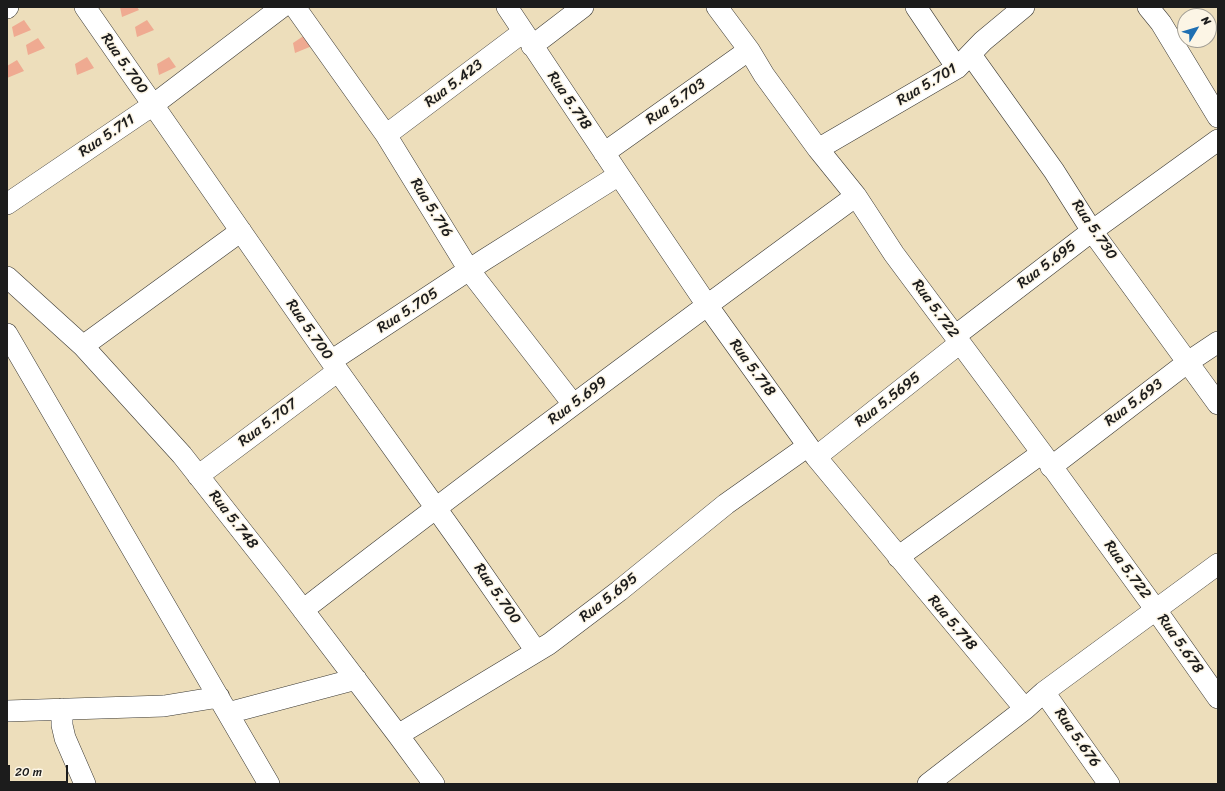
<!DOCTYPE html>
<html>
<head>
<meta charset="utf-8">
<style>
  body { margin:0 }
  #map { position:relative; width:1225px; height:791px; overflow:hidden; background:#eddebb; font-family:Sriracha,sans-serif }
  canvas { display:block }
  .frame { position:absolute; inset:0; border:8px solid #1c1c1c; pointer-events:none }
  .north { position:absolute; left:1177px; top:8px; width:40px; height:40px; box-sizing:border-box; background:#fcf5e5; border:1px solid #a29e95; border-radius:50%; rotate:52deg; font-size:11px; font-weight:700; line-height:16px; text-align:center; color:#1c1c1c }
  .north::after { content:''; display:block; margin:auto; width:14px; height:18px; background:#1f6fb2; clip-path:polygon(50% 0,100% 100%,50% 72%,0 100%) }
  .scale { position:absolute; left:8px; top:765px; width:60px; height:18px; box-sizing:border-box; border:2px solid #1c1c1c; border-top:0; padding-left:5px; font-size:12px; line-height:14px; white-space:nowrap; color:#1c1c1c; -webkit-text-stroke:3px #fcf5e5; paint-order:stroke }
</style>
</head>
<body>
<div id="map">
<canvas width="1225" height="791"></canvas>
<div class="frame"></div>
<div class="north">N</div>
<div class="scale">20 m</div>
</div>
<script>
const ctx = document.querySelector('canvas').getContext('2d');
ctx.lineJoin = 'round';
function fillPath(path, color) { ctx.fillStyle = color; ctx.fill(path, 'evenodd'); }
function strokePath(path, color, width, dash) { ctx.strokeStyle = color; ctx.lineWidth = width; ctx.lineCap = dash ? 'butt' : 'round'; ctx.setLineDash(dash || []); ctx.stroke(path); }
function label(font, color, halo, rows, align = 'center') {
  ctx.font = font + ' Sriracha,sans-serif'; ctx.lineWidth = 3; ctx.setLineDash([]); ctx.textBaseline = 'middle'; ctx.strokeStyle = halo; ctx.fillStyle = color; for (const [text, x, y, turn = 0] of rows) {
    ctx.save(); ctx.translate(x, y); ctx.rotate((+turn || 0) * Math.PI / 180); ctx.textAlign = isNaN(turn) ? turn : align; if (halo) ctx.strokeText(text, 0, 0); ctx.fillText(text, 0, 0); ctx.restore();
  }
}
const building = new Path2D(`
  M 120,7 L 137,7 L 139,10 L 122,17 Z
  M 24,20 L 31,30 L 14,37 L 12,27 Z
  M 147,20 L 154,30 L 137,37 L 135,27 Z
  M 305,35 L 312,46 L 295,53 L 293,43 Z
  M 38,38 L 45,48 L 28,55 L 26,45 Z
  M 87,57 L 94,68 L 77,75 L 75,64 Z
  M 169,57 L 176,67 L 159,75 L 157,64 Z
  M 17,60 L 24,71 L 7,78 L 7,66 Z`);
const minor = new Path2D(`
  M 85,7 L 338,371 L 463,546 L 536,651
  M 295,7 L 386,135 L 469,270 L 573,404
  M 507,7 L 619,175 L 707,305 L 816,457 L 1025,709
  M 717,7 L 749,50 L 764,75 L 818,149 L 856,196 L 894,254 L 1042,453 L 1156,610 L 1218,698
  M 916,7 L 957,68
  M 1148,7 L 1161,23 L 1218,117
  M 7,8 L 8,7
  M 532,46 L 583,7
  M 971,55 L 1054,171 L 1092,231 L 1218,404
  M 386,135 L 523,32
  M 818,149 L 957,68 L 983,41 L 1024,7
  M 604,153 L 749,50
  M 7,204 L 153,105 L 282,7
  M 7,277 L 83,346 L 182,455 L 285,586 L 398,735 L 434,784
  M 7,334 L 269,784
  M 955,336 L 1092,231 L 1218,140
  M 83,346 L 241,231
  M 331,361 L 484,260 L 619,175
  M 816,457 L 960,343
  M 1051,467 L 1188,362 L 1218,342
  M 198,476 L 338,371
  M 898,557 L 1042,453
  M 303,610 C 485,469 670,332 856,196
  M 1044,692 L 1109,784
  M 62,709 L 62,725 L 65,738 L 85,784
  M 7,711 L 164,706 L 219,697
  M 228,713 L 356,679
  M 398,735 L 549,644 L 619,591 L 726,504 L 808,446
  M 928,784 L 1025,709 L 1044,692 L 1218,564`);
const streetNames = [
  ["Rua 5.700",124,64,55],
  ["Rua 5.423",454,84,-37],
  ["Rua 5.701",927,85,-31],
  ["Rua 5.718",569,101,56],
  ["Rua 5.703",676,102,-35],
  ["Rua 5.711",107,136,-34],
  ["Rua 5.716",431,208,58],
  ["Rua 5.730",1094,230,56],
  ["Rua 5.695",1047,265,-37],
  ["Rua 5.722",935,309,54],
  ["Rua 5.705",408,311,-33],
  ["Rua 5.700",309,330,55],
  ["Rua 5.718",752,368,54],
  ["Rua 5.5695",888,400,-38],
  ["Rua 5.699",578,401,-37],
  ["Rua 5.693",1134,403,-37],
  ["Rua 5.707",268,423,-37],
  ["Rua 5.748",233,520,52],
  ["Rua 5.722",1127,570,54],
  ["Rua 5.700",497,594,55],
  ["Rua 5.695",609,598,-38],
  ["Rua 5.718",952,623,50],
  ["Rua 5.678",1180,644,55],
  ["Rua 5.676",1077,738,55]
];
fillPath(building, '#efaa91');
strokePath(minor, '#3b3934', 22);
strokePath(minor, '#fff', 21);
label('15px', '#1c1c1c', '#fcf5e5', streetNames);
</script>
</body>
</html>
